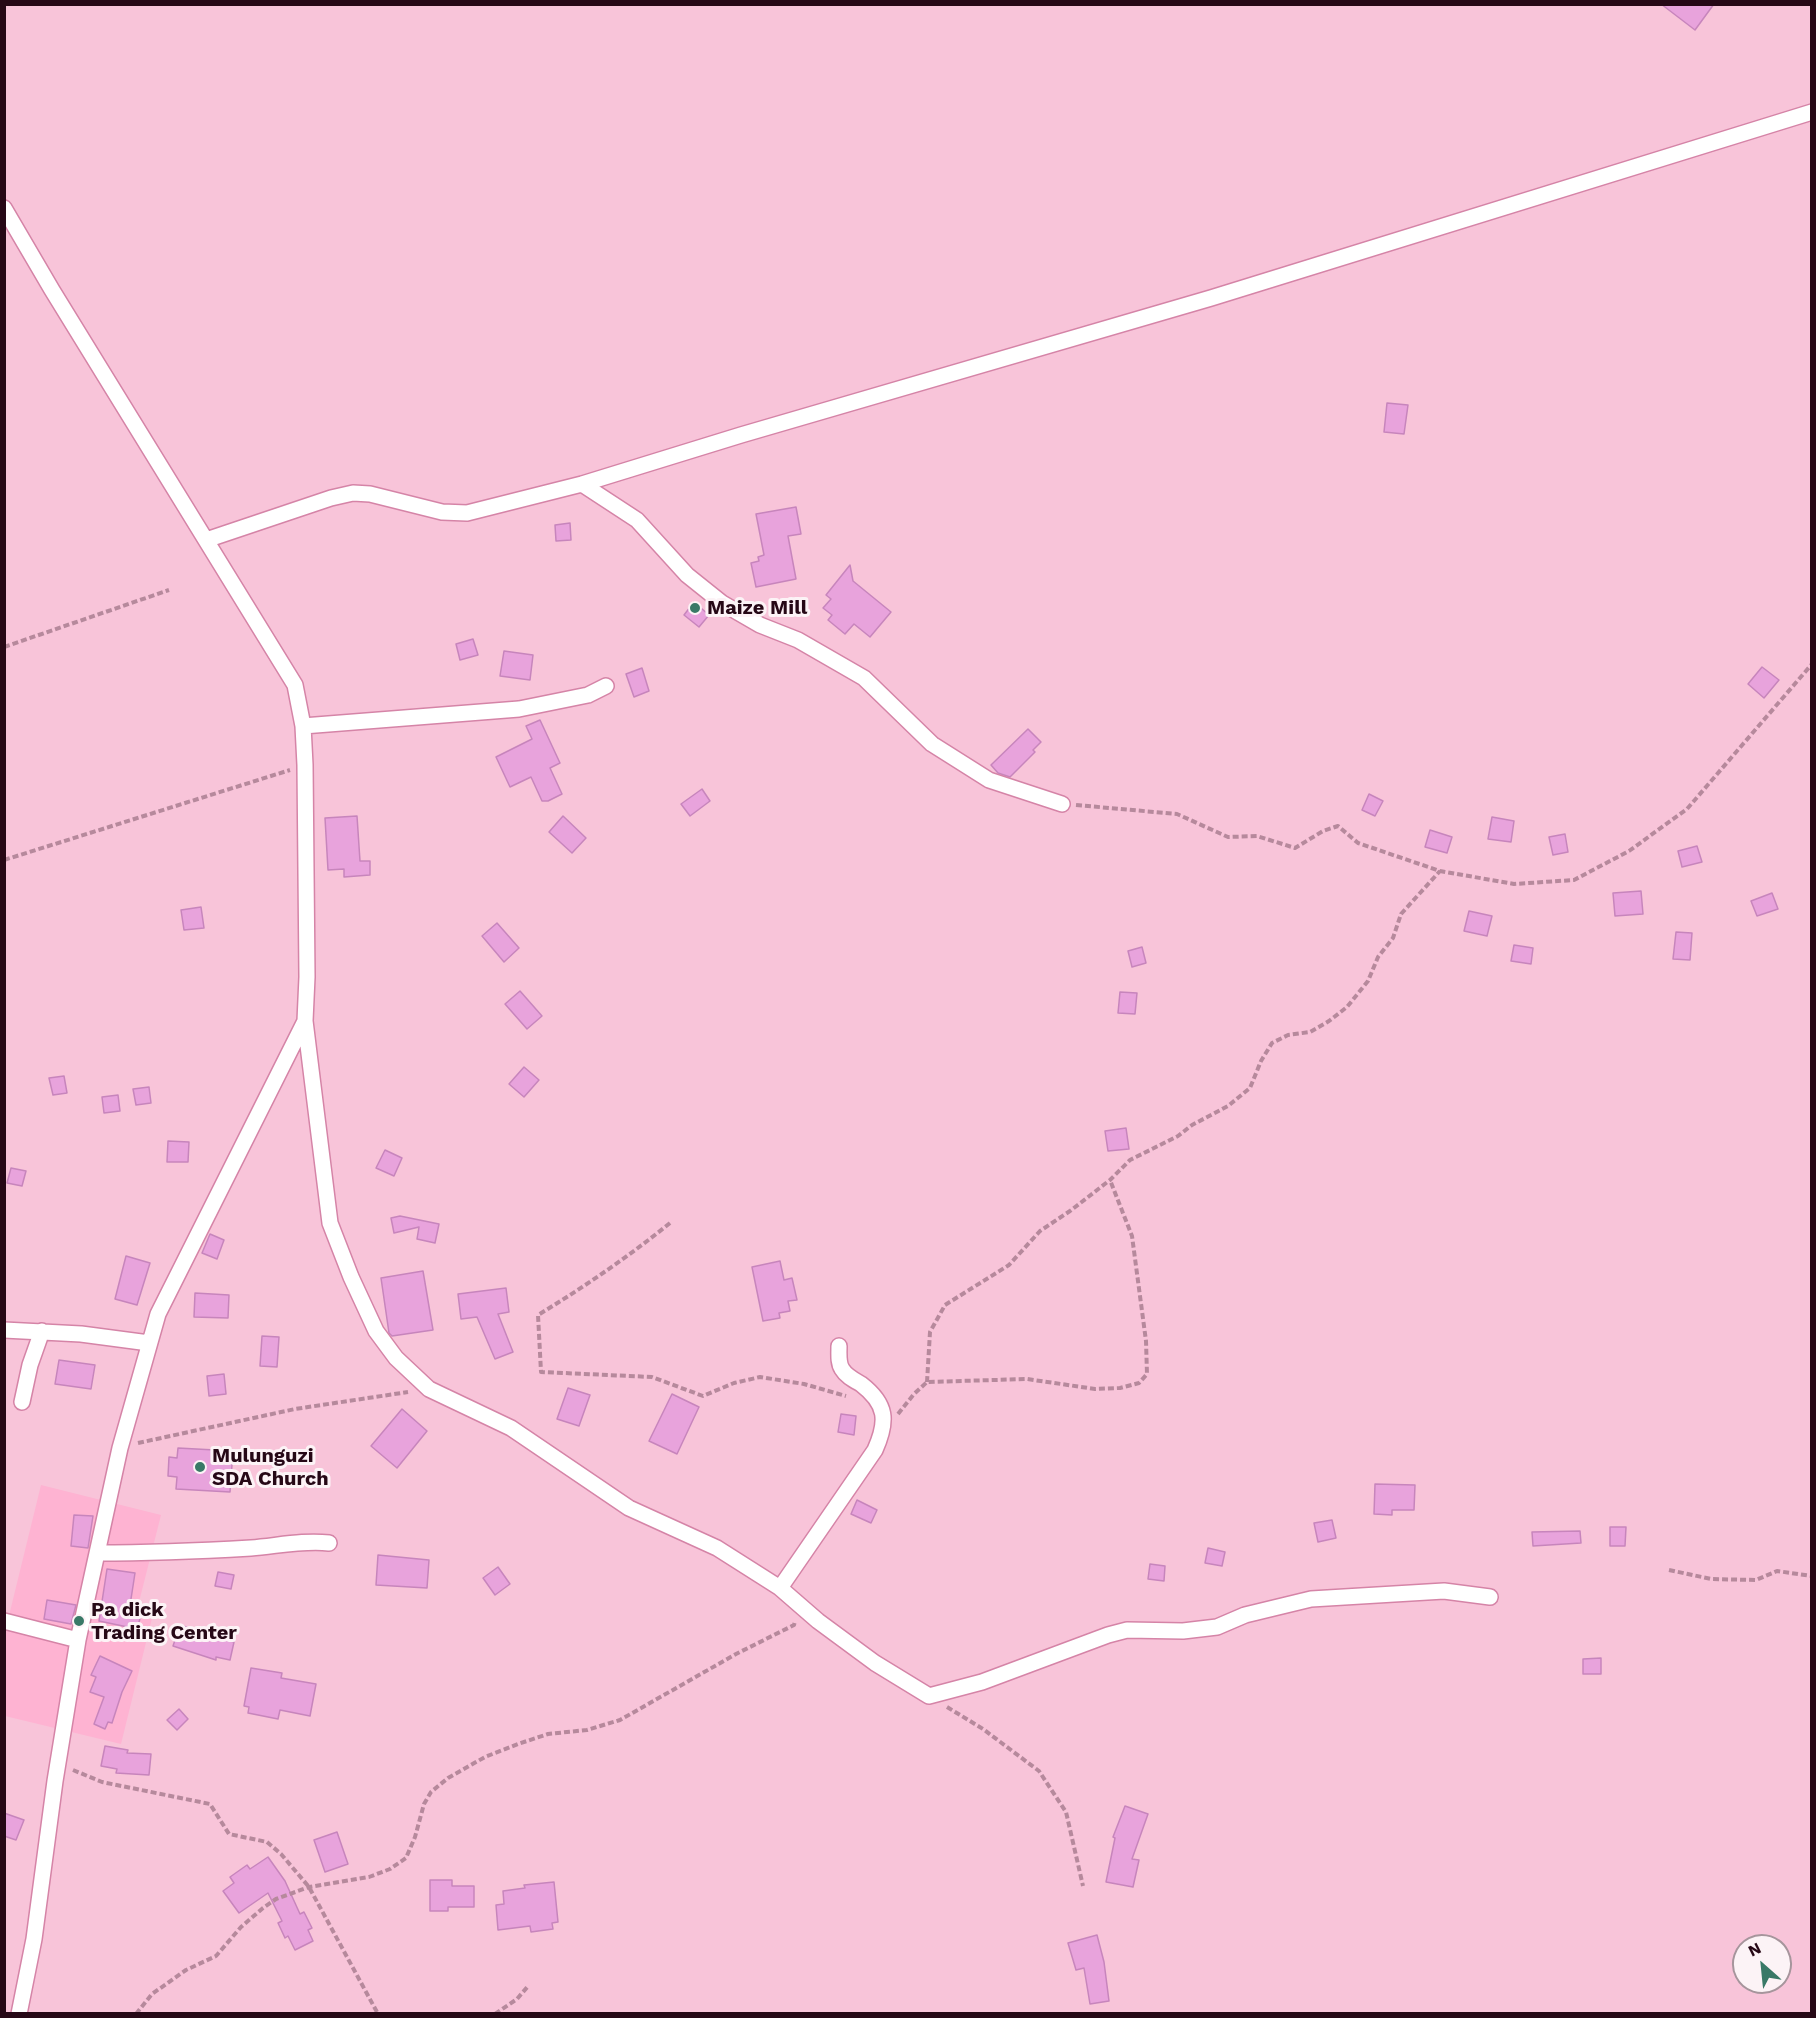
<!DOCTYPE html>
<html>
<head>
<meta charset="utf-8">
<style>
  body { margin:0 }
  #map { position:relative; width:1816px; height:2018px; overflow:hidden; background:#f8c4d9; font-family:"Work Sans",sans-serif }
  canvas { display:block }
  .frame { position:absolute; inset:0; border:6px solid #260816; pointer-events:none }
  .north { position:absolute; left:1732px; top:1934px; width:60px; height:60px; box-sizing:border-box; background:#fcf3f6; border:2px solid #a6959c; border-radius:50%; rotate:333deg; font-size:16px; font-weight:700; line-height:24px; text-align:center; color:#260816 }
  .north::after { content:''; display:block; margin:auto; width:21px; height:27px; background:#397967; clip-path:polygon(50% 0,100% 100%,50% 72%,0 100%) }
</style>
</head>
<body>
<div id="map">
<canvas width="1816" height="2018"></canvas>
<div class="frame"></div>
<div class="north">N</div>
</div>
<script>
const ctx = document.querySelector('canvas').getContext('2d');
ctx.lineJoin = 'round';
function fillPath(path, color) { ctx.fillStyle = color; ctx.fill(path, 'evenodd'); }
function strokePath(path, color, width, dash) { ctx.strokeStyle = color; ctx.lineWidth = width; ctx.lineCap = dash ? 'butt' : 'round'; ctx.setLineDash(dash || []); ctx.stroke(path); }
function label(font, color, halo, rows, align = 'center') {
  ctx.font = font + ' "Work Sans",sans-serif'; ctx.lineWidth = 6; ctx.setLineDash([]); ctx.textBaseline = 'middle'; ctx.strokeStyle = halo; ctx.fillStyle = color; for (const [text, x, y, turn = 0] of rows) {
    ctx.save(); ctx.translate(x, y); ctx.rotate((+turn || 0) * Math.PI / 180); ctx.textAlign = isNaN(turn) ? turn : align; if (halo) ctx.strokeText(text, 0, 0); ctx.fillText(text, 0, 0); ctx.restore();
  }
}
const built = new Path2D(`
  M 41,1485 L 161,1515 L 138,1606 L 154,1610 L 121,1744 L 5,1716 L 5,1632 Z`);
const building = new Path2D(`
  M 1661,4 L 1714,4 L 1695,30 Z
  M 1387,403 L 1408,405 L 1404,434 L 1384,432 Z
  M 796,507 L 801,534 L 788,536 L 796,579 L 756,587 L 751,563 L 759,561 L 758,557 L 764,555 L 756,514 Z
  M 570,523 L 571,540 L 556,541 L 555,525 Z
  M 850,565 L 853,581 L 891,612 L 870,637 L 854,624 L 845,634 L 828,620 L 832,615 L 823,608 L 831,599 L 826,595 Z
  M 694,602 L 709,615 L 699,627 L 684,615 Z
  M 473,639 L 478,655 L 460,660 L 456,644 Z
  M 504,651 L 533,655 L 530,680 L 500,676 Z
  M 1762,667 L 1779,680 L 1764,698 L 1748,684 Z
  M 642,668 L 649,691 L 634,697 L 626,674 Z
  M 540,720 L 560,763 L 550,768 L 562,794 L 548,801 L 542,801 L 531,777 L 510,787 L 496,757 L 532,739 L 526,726 Z
  M 1028,729 L 1041,742 L 1033,750 L 1035,752 L 1010,777 L 998,773 L 991,765 Z
  M 702,789 L 710,801 L 690,816 L 681,804 Z
  M 1369,794 L 1383,801 L 1375,816 L 1362,810 Z
  M 357,816 L 360,861 L 370,861 L 370,875 L 344,877 L 344,869 L 328,870 L 325,818 Z
  M 563,816 L 586,838 L 572,853 L 549,832 Z
  M 1492,817 L 1514,821 L 1511,842 L 1488,839 Z
  M 1430,830 L 1452,837 L 1447,853 L 1425,847 Z
  M 1565,834 L 1568,852 L 1553,855 L 1549,837 Z
  M 1697,846 L 1702,862 L 1682,867 L 1678,851 Z
  M 1641,891 L 1643,914 L 1615,916 L 1613,893 Z
  M 1772,893 L 1778,909 L 1757,916 L 1751,901 Z
  M 201,907 L 204,928 L 184,930 L 181,910 Z
  M 1469,911 L 1492,916 L 1487,936 L 1464,931 Z
  M 497,923 L 519,948 L 504,962 L 482,936 Z
  M 1676,932 L 1692,933 L 1690,960 L 1673,959 Z
  M 1514,945 L 1533,948 L 1531,964 L 1511,961 Z
  M 1142,947 L 1146,963 L 1132,967 L 1128,951 Z
  M 520,991 L 542,1016 L 527,1029 L 505,1004 Z
  M 1120,992 L 1137,993 L 1135,1014 L 1118,1013 Z
  M 524,1067 L 539,1080 L 524,1097 L 509,1084 Z
  M 64,1076 L 67,1093 L 53,1095 L 49,1078 Z
  M 149,1087 L 151,1103 L 136,1105 L 133,1089 Z
  M 118,1095 L 120,1111 L 104,1113 L 102,1097 Z
  M 1126,1128 L 1129,1149 L 1108,1151 L 1105,1131 Z
  M 168,1141 L 189,1142 L 188,1162 L 167,1162 Z
  M 385,1150 L 402,1158 L 394,1176 L 376,1168 Z
  M 11,1168 L 26,1171 L 22,1186 L 7,1183 Z
  M 400,1216 L 439,1224 L 435,1243 L 417,1239 L 419,1227 L 394,1233 L 391,1218 Z
  M 210,1234 L 224,1240 L 217,1259 L 202,1253 Z
  M 126,1256 L 150,1263 L 137,1305 L 115,1299 Z
  M 780,1261 L 784,1280 L 792,1278 L 797,1300 L 788,1301 L 790,1311 L 779,1313 L 780,1318 L 763,1321 L 752,1267 Z
  M 423,1271 L 433,1330 L 392,1336 L 389,1333 L 381,1278 Z
  M 506,1288 L 509,1312 L 498,1314 L 513,1352 L 495,1359 L 477,1317 L 461,1319 L 458,1294 Z
  M 195,1293 L 229,1295 L 228,1318 L 194,1317 Z
  M 262,1336 L 279,1337 L 277,1367 L 260,1366 Z
  M 59,1360 L 95,1365 L 91,1389 L 55,1384 Z
  M 224,1374 L 226,1394 L 209,1396 L 207,1376 Z
  M 568,1388 L 590,1395 L 579,1426 L 557,1419 Z
  M 672,1394 L 699,1407 L 677,1454 L 649,1441 Z
  M 402,1409 L 427,1431 L 397,1468 L 371,1446 Z
  M 841,1414 L 856,1416 L 854,1435 L 838,1432 Z
  M 178,1448 L 233,1451 L 230,1492 L 176,1489 L 177,1477 L 168,1476 L 169,1457 L 177,1458 Z
  M 1375,1484 L 1415,1485 L 1414,1510 L 1392,1510 L 1392,1515 L 1374,1514 Z
  M 857,1500 L 877,1510 L 871,1523 L 851,1514 Z
  M 74,1515 L 93,1516 L 88,1548 L 71,1546 Z
  M 1332,1520 L 1336,1538 L 1318,1542 L 1314,1523 Z
  M 1610,1527 L 1626,1527 L 1625,1546 L 1610,1546 Z
  M 1580,1531 L 1581,1543 L 1533,1546 L 1532,1532 Z
  M 1208,1548 L 1225,1552 L 1222,1566 L 1205,1563 Z
  M 378,1555 L 429,1560 L 427,1588 L 376,1585 Z
  M 1150,1564 L 1165,1566 L 1164,1581 L 1148,1579 Z
  M 498,1567 L 510,1584 L 495,1595 L 483,1578 Z
  M 107,1569 L 135,1573 L 129,1612 L 141,1615 L 137,1629 L 99,1621 Z
  M 218,1572 L 234,1575 L 231,1589 L 215,1586 Z
  M 47,1600 L 76,1605 L 71,1624 L 44,1619 Z
  M 180,1625 L 234,1642 L 230,1660 L 216,1657 L 216,1660 L 173,1646 Z
  M 100,1656 L 132,1671 L 122,1692 L 112,1723 L 108,1722 L 105,1729 L 94,1724 L 104,1697 L 90,1692 L 96,1677 L 91,1675 Z
  M 1601,1658 L 1601,1674 L 1583,1674 L 1583,1659 Z
  M 251,1668 L 282,1673 L 281,1678 L 316,1684 L 310,1716 L 280,1710 L 278,1719 L 248,1713 L 249,1707 L 244,1706 Z
  M 179,1709 L 188,1719 L 177,1730 L 167,1720 Z
  M 105,1746 L 128,1750 L 127,1753 L 151,1754 L 149,1775 L 116,1773 L 117,1769 L 101,1766 Z
  M 1125,1806 L 1148,1814 L 1132,1859 L 1139,1860 L 1133,1887 L 1106,1882 L 1115,1838 L 1113,1837 Z
  M 4,1813 L 24,1820 L 16,1840 L 4,1836 Z
  M 337,1832 L 348,1864 L 325,1872 L 314,1840 Z
  M 268,1857 L 285,1881 L 300,1914 L 304,1912 L 312,1928 L 308,1930 L 313,1941 L 295,1950 L 288,1936 L 285,1938 L 278,1923 L 282,1921 L 268,1893 L 239,1913 L 223,1891 L 234,1883 L 230,1877 L 247,1865 L 250,1869 Z
  M 430,1880 L 452,1880 L 452,1886 L 474,1886 L 474,1907 L 448,1907 L 448,1911 L 430,1911 Z
  M 554,1882 L 558,1922 L 552,1923 L 553,1929 L 531,1932 L 530,1926 L 498,1930 L 496,1905 L 504,1904 L 503,1891 L 525,1888 L 524,1885 Z
  M 1097,1935 L 1104,1962 L 1109,2001 L 1090,2004 L 1084,1968 L 1076,1970 L 1068,1943 Z`);
const path = new Path2D(`
  M 4,647 L 169,590
  M 1076,805 L 1177,814 L 1228,837 L 1257,836 L 1295,848 L 1323,831 L 1338,826 L 1358,843 L 1440,871 L 1514,884 L 1574,880 L 1629,851 L 1687,809 L 1812,664
  M 4,860 L 290,770
  M 670,1223 C 628,1257 584,1287 538,1315 L 541,1372 L 652,1377 L 703,1396 L 734,1383 L 760,1377 L 804,1384 L 846,1396
  M 927,1382 L 930,1332 L 945,1305 L 1009,1265 L 1040,1231 L 1070,1211 L 1110,1180 L 1130,1160 L 1178,1136 L 1192,1125 L 1228,1106 L 1250,1088 L 1261,1061 L 1272,1043 L 1288,1035 L 1310,1032 L 1329,1021 L 1347,1007 L 1368,981 L 1378,957 L 1393,938 L 1401,914 L 1440,871
  M 898,1414 L 914,1394 L 927,1382 L 1027,1379 L 1095,1389 L 1120,1388 L 1139,1383 L 1147,1374 L 1146,1341 L 1132,1236 L 1110,1180
  M 138,1443 L 295,1409 L 408,1392
  M 1669,1570 L 1711,1579 L 1756,1580 L 1777,1571 L 1812,1576
  M 947,1707 L 983,1729 L 1039,1771 L 1066,1812 L 1083,1886
  M 73,1770 L 102,1782 L 210,1804 L 229,1834 L 267,1842 L 281,1854 L 309,1887 L 378,2014
  M 136,2014 L 152,1994 L 186,1970 L 216,1956 L 241,1927 L 263,1908 L 276,1899 L 309,1887 L 369,1877 L 390,1869 L 406,1858 L 415,1837 L 424,1804 L 431,1792 L 448,1778 L 485,1757 L 518,1744 L 548,1734 L 587,1730 L 620,1720 L 736,1654 L 794,1625 L 795,1621
  M 495,2014 L 517,1999 L 529,1985`);
const street = new Path2D(`
  M 4,208 L 52,290 L 295,685 L 303,726 L 305,765 L 307,977 L 305,1021 L 330,1223 L 351,1277 L 376,1331 L 396,1358 L 429,1389 L 511,1428 L 629,1508 L 717,1548 L 780,1588 L 818,1621 L 875,1663 L 929,1696 L 982,1682 L 1108,1635 L 1127,1630 L 1183,1631 L 1217,1627 L 1245,1615 L 1311,1599 L 1444,1591 L 1490,1597
  M 582,484 L 637,520 L 687,575 L 722,603 L 760,625 L 798,640 L 864,678 L 932,744 L 989,780 L 1062,804
  M 206,540 L 331,498 L 353,493 L 370,494 L 442,512 L 467,513 L 582,484 L 741,435 L 1211,298 L 1812,112
  M 303,726 L 519,709 L 588,695 L 606,686
  M 4,1330 L 81,1334 L 149,1343
  M 22,1402 L 30,1365 L 42,1331
  M 97,1553 C 148,1553 199,1551 251,1548 C 277,1546 303,1540 329,1543
  M 780,1588 L 875,1450 C 888,1421 887,1404 861,1384 C 854,1380 846,1376 842,1369 C 838,1363 839,1354 839,1346
  M 4,1621 L 78,1640
  M 19,2014 L 34,1939 L 55,1781 L 78,1640 L 120,1448 L 158,1314 L 305,1021`);
const markers = [
  [695,608,6,"#397967"],
  [200,1467,6,"#397967"],
  [79,1621,6,"#397967"]
];
const poiNames = [
  ["Maize Mill",707,608],
  ["Mulunguzi",212,1456],
  ["SDA Church",212,1479],
  ["Pa dick",91,1610],
  ["Trading Center",91,1633]
];
fillPath(built, '#feb3d2');
fillPath(building, '#e8a3dc');
strokePath(building, '#c785bc', 1.5);
strokePath(street, '#d584a7', 18);
strokePath(path, '#b6899c', 4, [6, 3]);
strokePath(street, '#fff', 15);
for (const [x, y, r, color] of markers) { const dot = new Path2D(); dot.arc(x, y, r, 0, 2 * Math.PI); ctx.fillStyle = color; ctx.fill(dot); strokePath(dot, '#fcf3f6', 2); }
label('bold 20px', '#260816', '#fcf3f6', poiNames, 'left');
</script>
</body>
</html>
